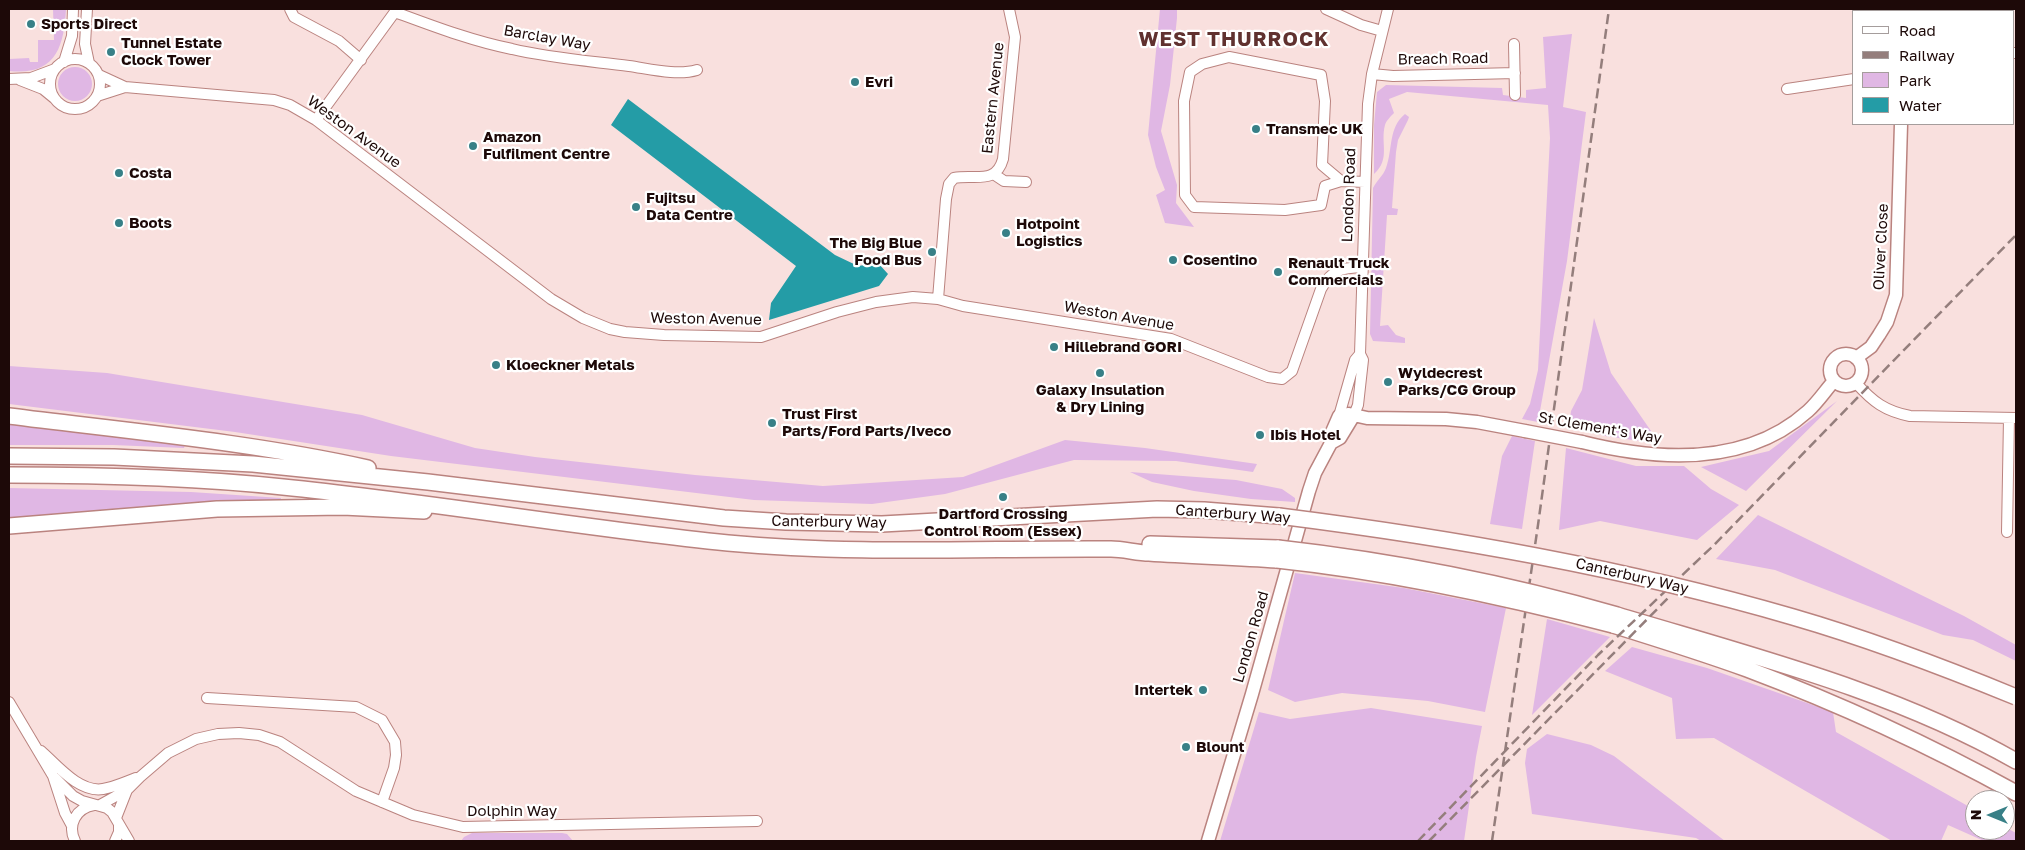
<!DOCTYPE html>
<html>
<head>
<meta charset="utf-8">
<style>
  body { margin:0 }
  #map { position:relative; width:2025px; height:850px; overflow:hidden; background:#f9e0de; font-family:"Golos Text",sans-serif }
  canvas { display:block }
  .frame { position:absolute; inset:0; border:10px solid #1d0908; pointer-events:none }
  .legend { position:absolute; left:1852px; top:10px; width:162px; height:115px; box-sizing:border-box; background:#fff; border:1px solid #a59d9c; margin:0; padding:6px 9px; list-style:none; font-size:15px; color:#1d0908 }
  .legend li { display:flex; align-items:center; gap:10px; height:25px }
  .legend b { width:25px; border:1px solid #a59d9c }
  .north { position:absolute; left:1965px; top:790px; width:50px; height:50px; box-sizing:border-box; background:#fff; border:1px solid #a59d9c; border-radius:50%; rotate:270deg; font-size:14px; font-weight:700; line-height:20px; text-align:center; color:#1d0908 }
  .north::after { content:''; display:block; margin:auto; width:18px; height:22px; background:#388087; clip-path:polygon(50% 0,100% 100%,50% 72%,0 100%) }
</style>
</head>
<body>
<div id="map">
<canvas width="2025" height="850"></canvas>
<div class="frame"></div>
<ul class="legend">
<li><b style="height:6px;background:#fff"></b>Road</li>
<li><b style="height:6px;background:#947e7c"></b>Railway</li>
<li><b style="height:14px;background:#e0b7e4"></b>Park</li>
<li><b style="height:14px;background:#249ca6"></b>Water</li>
</ul>
<div class="north">N</div>
</div>
<script>
const ctx = document.querySelector('canvas').getContext('2d');
ctx.lineJoin = 'round';
function fillPath(path, color) { ctx.fillStyle = color; ctx.fill(path, 'evenodd'); }
function strokePath(path, color, width, dash) { ctx.strokeStyle = color; ctx.lineWidth = width; ctx.lineCap = dash ? 'butt' : 'round'; ctx.setLineDash(dash || []); ctx.stroke(path); }
function label(font, color, halo, rows, align = 'center') {
  ctx.font = font + ' "Golos Text",sans-serif'; ctx.lineWidth = 4.5; ctx.setLineDash([]); ctx.textBaseline = 'middle'; ctx.strokeStyle = halo; ctx.fillStyle = color; for (const [text, x, y, turn = 0] of rows) {
    ctx.save(); ctx.translate(x, y); ctx.rotate((+turn || 0) * Math.PI / 180); ctx.textAlign = isNaN(turn) ? turn : align; if (halo) ctx.strokeText(text, 0, 0); ctx.fillText(text, 0, 0); ctx.restore();
  }
}
const green = new Path2D(`
  M 53,9 L 66,9 C 64,48 55,76 9,71 L 9,59 L 29,58 L 30,62 L 38,62 L 38,40 L 54,40 Z
  M 1160,9 L 1177,9 L 1177,18 L 1170,85 L 1161,131 L 1177,185 L 1176,203 L 1194,227 L 1165,223 L 1156,195 L 1165,190 L 1156,167 L 1148,135 Z
  M 1572,34 L 1563,107 L 1586,112 L 1567,261 L 1538,422 L 1522,419 L 1530,404 L 1538,370 L 1550,138 L 1548,105 L 1407,92 L 1389,99 L 1394,113 C 1391,116 1386,121 1385,125 C 1380,143 1391,159 1374,174 L 1374,125 L 1377,92 L 1386,85 L 1502,88 L 1503,95 L 1526,98 L 1526,90 L 1546,88 L 1543,37 Z
  M58 84a17 17 0 1 1 34 0a17 17 0 1 1-34 0Z
  M 1405,114 L 1409,117 L 1408,120 L 1398,140 L 1396,152 L 1392,208 L 1398,209 L 1397,215 L 1387,215 L 1380,326 L 1388,325 L 1396,335 L 1405,338 L 1405,343 L 1373,341 L 1370,334 L 1373,188 C 1377,180 1383,176 1386,168 C 1393,149 1388,128 1405,114 Z
  M 1594,318 L 1611,373 L 1660,444 L 1605,436 L 1569,426 L 1571,411 L 1582,390 Z
  M 9,366 L 107,373 L 362,415 L 475,448 L 535,457 L 695,475 L 823,486 L 963,477 L 1065,440 L 1145,448 L 1257,464 L 1253,472 L 1176,461 L 1074,460 L 945,494 L 872,504 L 754,500 L 391,456 L 235,432 L 9,404 Z
  M 1837,401 L 1746,491 L 1701,467 L 1769,451 Z
  M 9,423 L 185,445 L 184,448 L 113,445 L 9,445 Z
  M 1512,436 L 1535,441 L 1522,529 L 1490,524 L 1502,456 Z
  M 1566,448 L 1636,466 L 1684,466 L 1711,489 L 1739,505 L 1697,540 L 1600,521 L 1559,530 Z
  M 1130,472 L 1236,480 L 1282,489 L 1295,498 L 1295,502 L 1251,499 L 1194,491 L 1152,482 Z
  M 9,488 L 191,492 L 281,498 L 281,503 L 9,521 Z
  M 1758,515 L 1964,616 L 2016,645 L 2016,661 L 1973,640 L 1943,635 L 1775,570 L 1716,559 Z
  M 1295,573 L 1404,588 L 1506,608 L 1485,712 L 1428,701 L 1342,693 L 1295,702 L 1268,690 Z
  M 1547,619 L 1610,637 L 1532,715 Z
  M 1632,647 L 1707,668 L 1833,712 L 1836,732 L 1975,810 L 1975,830 L 2005,830 L 2005,827 L 2016,833 L 2016,841 L 1984,841 L 1948,825 L 1941,841 L 1892,841 L 1714,738 L 1676,739 L 1672,698 L 1605,671 Z
  M 1371,708 L 1482,726 L 1476,757 L 1464,841 L 1220,841 L 1259,712 L 1290,719 Z
  M 1547,734 L 1591,745 L 1614,756 L 1725,841 L 1701,841 L 1696,838 L 1532,814 L 1525,763 L 1527,749 Z
  M 472,833 L 562,833 L 567,834 L 573,841 L 461,841 L 464,837 Z`);
const water = new Path2D(`
  M 628,99 L 835,255 L 858,266 L 878,263 L 888,274 L 879,286 L 769,320 L 771,303 L 796,266 L 611,125 Z`);
const minor = new Path2D(`
  M 87,9 L 85,44 L 89,63
  M 290,9 L 294,17 L 339,41 L 361,60
  M 1326,9 L 1361,25 L 1382,31
  M 395,12 C 433,26 472,41 512,49 C 550,58 590,61 629,66 C 650,69 677,76 697,70
  M 1514,44 L 1515,95
  M 2014,53 L 2016,53
  M50 84a25 25 0 1 1 50 0a25 25 0 1 1-50 0Z
  M 64,62 L 72,36 L 73,9
  M 1372,74 L 1393,76 L 1515,73
  M 99,75 L 125,87
  M 9,79 L 31,78 L 55,69
  M 20,80 L 43,89 L 54,98
  M 1787,89 L 1854,79
  M 97,96 L 125,87 L 274,100 L 290,105 L 316,120 L 551,299 L 583,318 L 610,329 L 625,332 L 664,335 L 761,337 L 837,312 L 876,302 L 913,297 L 938,299 L 963,306 L 1171,339 L 1268,377 L 1282,379 L 1292,371 L 1321,289 C 1332,269 1341,268 1363,267
  M 316,120 L 397,9
  M 995,175 L 1004,181 L 1026,182
  M 1341,181 L 1322,165 L 1325,101 L 1321,75 L 1229,57 L 1202,64 L 1190,72 L 1184,101 L 1185,195 L 1194,207 L 1285,210 L 1321,205 L 1325,186 L 1341,181 L 1365,182
  M 938,299 L 946,199 L 949,184 L 954,178 C 975,174 996,185 1003,159 L 1015,37 L 1009,9
  M 1856,383 C 1873,402 1885,411 1910,416 L 2016,418
  M 1354,415 L 1358,405 L 1363,360 L 1360,354 L 1368,104 L 1372,74 L 1388,9
  M 1339,416 L 1355,360 L 1360,354
  M 2007,532 L 2009,418
  M 207,698 L 356,707 L 382,720 L 395,742 L 396,755 L 394,768 L 382,802
  M 9,702 L 53,776 L 65,813 L 72,826
  M 41,751 C 57,765 79,793 103,789 C 115,787 125,782 136,778
  M 55,778 L 73,796 L 82,801 L 107,808 L 112,812 L 129,841
  M 100,805 L 127,790
  M 116,818 L 127,790 L 140,777 L 168,753 L 196,739 L 218,734 L 239,733 L 259,735 L 280,742 L 356,791 L 413,815 L 463,827 L 757,821
  M 75,841 C 67,825 76,808 94,805
  M 115,841 L 119,832 L 119,825`);
const major = new Path2D(`
  M 1883,11 L 1883,9
  M1830 370a16 16 0 1 1 32 0a16 16 0 1 1-32 0Z
  M 1856,358 L 1871,347 L 1879,335 L 1887,322 L 1896,295 L 1901,124
  M 1582,442 C 1658,461 1746,467 1808,411 C 1818,402 1825,391 1833,382
  M 1331,443 L 1340,438 L 1354,415
  M 1208,841 L 1252,694 L 1309,491 L 1315,473 L 1331,443 L 1332,432 L 1339,416 L 1349,414 L 1367,418 L 1446,419 L 1477,422 L 1525,431`);
const highway = new Path2D(`
  M 9,416 C 128,431 250,442 368,468
  M 9,456 L 114,457 L 253,464 L 428,482 L 724,518 L 786,522 L 882,524 L 1157,509 L 1204,510 L 1279,516
  M 9,475 C 101,475 191,477 283,487 C 432,502 579,528 728,543 C 855,555 984,548 1111,549 C 1124,549 1137,553 1149,553 C 1192,556 1235,557 1277,560
  M 9,526 L 217,509 L 343,507 L 424,511
  M 1150,544 L 1278,548
  M 1617,615 C 1753,656 1893,691 2016,761
  M 1613,625 C 1658,639 1703,653 1747,669 C 1840,704 1929,745 2016,793`);
const rail = new Path2D(`
  M 1418,841 L 1598,655 L 1714,545 L 2016,235
  M 1429,841 L 1670,596
  M 1492,841 L 1538,525 L 1609,9`);
const majorBridge = new Path2D(`
  M 1525,431 L 1582,442`);
const highwayBridge = new Path2D(`
  M 1279,516 C 1453,538 1625,568 1793,617 C 1869,639 1943,667 2016,697
  M 1278,548 C 1393,561 1506,583 1617,615
  M 1277,560 C 1391,572 1502,596 1613,625`);
const markers = [
  [31,24,5,"#388087"],
  [111,52,5,"#388087"],
  [855,82,5,"#388087"],
  [1256,129,5,"#388087"],
  [473,146,5,"#388087"],
  [119,173,5,"#388087"],
  [636,207,5,"#388087"],
  [119,223,5,"#388087"],
  [1006,233,5,"#388087"],
  [932,252,5,"#388087"],
  [1173,260,5,"#388087"],
  [1278,272,5,"#388087"],
  [1054,347,5,"#388087"],
  [496,365,5,"#388087"],
  [1100,373,5,"#388087"],
  [1388,382,5,"#388087"],
  [772,423,5,"#388087"],
  [1260,435,5,"#388087"],
  [1003,497,5,"#388087"],
  [1203,690,5,"#388087"],
  [1186,747,5,"#388087"]
];
const poiNames = [
  ["Sports Direct",41,24],
  ["Tunnel Estate",121,43],
  ["Clock Tower",121,60],
  ["Evri",865,82],
  ["Transmec UK",1266,129],
  ["Amazon",483,137],
  ["Fulfilment Centre",483,154],
  ["Costa",129,173],
  ["Fujitsu",646,198],
  ["Data Centre",646,215],
  ["Boots",129,223],
  ["Hotpoint",1016,224],
  ["Logistics",1016,241],
  ["The Big Blue",922,243,"right"],
  ["Food Bus",922,260,"right"],
  ["Cosentino",1183,260],
  ["Renault Truck",1288,263],
  ["Commercials",1288,280],
  ["Hillebrand GORI",1064,347],
  ["Kloeckner Metals",506,365],
  ["Wyldecrest",1398,373],
  ["Parks/CG Group",1398,390],
  ["Galaxy Insulation",1100,390,"center"],
  ["& Dry Lining",1100,407,"center"],
  ["Trust First",782,414],
  ["Parts/Ford Parts/Iveco",782,431],
  ["Ibis Hotel",1270,435],
  ["Dartford Crossing",1003,514,"center"],
  ["Control Room (Essex)",1003,531,"center"],
  ["Intertek",1193,690,"right"],
  ["Blount",1196,747]
];
const streetNames = [
  ["Barclay Way",547,38,10],
  ["Breach Road",1443,59,-1],
  ["Eastern Avenue",993,98,-84],
  ["Weston Avenue",354,132,36],
  ["London Road",1349,195,-88],
  ["Oliver Close",1881,247,-87],
  ["Weston Avenue",1119,316,10],
  ["Weston Avenue",706,319,1],
  ["St Clement's Way",1600,428,10],
  ["Canterbury Way",1233,514,4],
  ["Canterbury Way",829,522,1],
  ["Canterbury Way",1632,576,13],
  ["London Road",1251,637,-74],
  ["Dolphin Way",512,811]
];
const districtNames = [
  ["WEST THURROCK",1234,40]
];
fillPath(green, '#e0b7e4');
fillPath(water, '#249ca6');
strokePath(minor, '#ba837f', 12);
strokePath(major, '#ba837f', 15);
strokePath(highway, '#ba837f', 18);
strokePath(minor, '#fff', 10);
strokePath(major, '#fff', 12);
strokePath(highway, '#fff', 15);
strokePath(rail, '#947e7c', 2.5, [10, 5]);
strokePath(majorBridge, '#ba837f', 15, []);
strokePath(highwayBridge, '#ba837f', 18, []);
strokePath(majorBridge, '#fff', 12);
strokePath(highwayBridge, '#fff', 15);
for (const [x, y, r, color] of markers) { const dot = new Path2D(); dot.arc(x, y, r, 0, 2 * Math.PI); ctx.fillStyle = color; ctx.fill(dot); strokePath(dot, '#fff', 2); }
label('bold 15px', '#1d0908', '#fff', poiNames, 'left');
label('15px', '#1d0908', '#fff', streetNames);
ctx.letterSpacing = '1px';
label('bold 20px', '#60312f', '#fff', districtNames);
ctx.letterSpacing = '0px';
</script>
</body>
</html>
